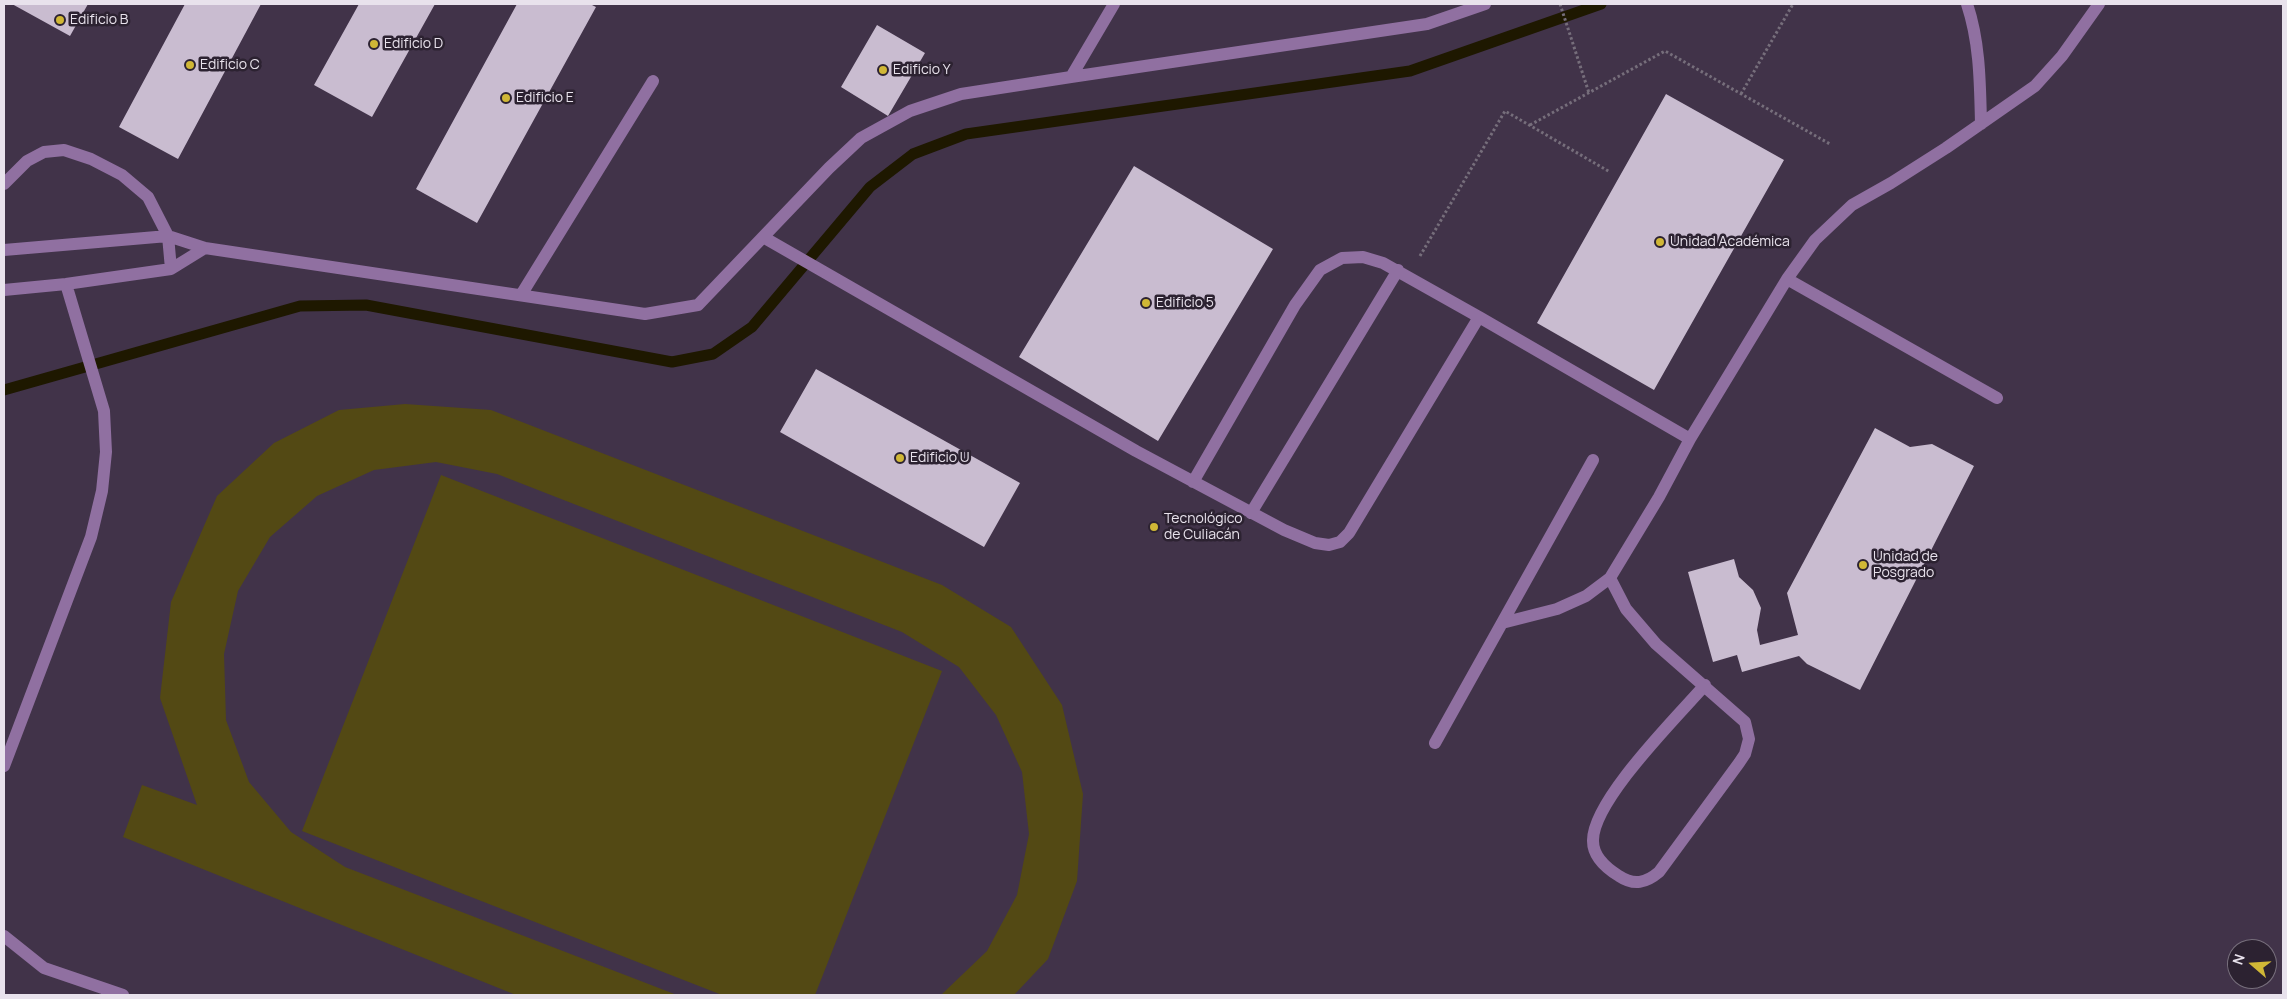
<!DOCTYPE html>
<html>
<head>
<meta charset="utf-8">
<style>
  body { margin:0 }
  #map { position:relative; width:2287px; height:999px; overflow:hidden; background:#362c3b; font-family:Manrope,sans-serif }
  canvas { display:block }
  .frame { position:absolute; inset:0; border:5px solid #e8e2ec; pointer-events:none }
  .north { position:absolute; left:2227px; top:939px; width:50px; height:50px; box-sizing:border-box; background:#2c2231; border:1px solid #776f7c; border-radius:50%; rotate:289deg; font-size:14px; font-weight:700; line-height:20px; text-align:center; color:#e8e2ec }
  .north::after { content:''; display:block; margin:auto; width:18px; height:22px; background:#d0b736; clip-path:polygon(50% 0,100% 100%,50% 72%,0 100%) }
</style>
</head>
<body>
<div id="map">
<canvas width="2287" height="999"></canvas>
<div class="frame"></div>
<div class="north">N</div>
</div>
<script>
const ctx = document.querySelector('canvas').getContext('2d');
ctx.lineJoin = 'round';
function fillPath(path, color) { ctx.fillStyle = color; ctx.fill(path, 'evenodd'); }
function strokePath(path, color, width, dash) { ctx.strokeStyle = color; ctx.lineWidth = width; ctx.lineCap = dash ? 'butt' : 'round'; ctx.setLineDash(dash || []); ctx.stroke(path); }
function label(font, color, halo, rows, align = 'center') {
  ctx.font = font + ' Manrope,sans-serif'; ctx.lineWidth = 5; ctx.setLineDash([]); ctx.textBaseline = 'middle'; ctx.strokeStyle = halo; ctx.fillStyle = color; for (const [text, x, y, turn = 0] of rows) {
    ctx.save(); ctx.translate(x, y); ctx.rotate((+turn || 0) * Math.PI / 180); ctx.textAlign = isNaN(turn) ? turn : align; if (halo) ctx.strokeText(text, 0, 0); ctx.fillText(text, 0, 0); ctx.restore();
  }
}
const built = new Path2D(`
  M 4,4 L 2283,4 L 2283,995 L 4,995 ZM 2237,949 L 2267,949 L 2267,979 L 2237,979 Z`);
const green = new Path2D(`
  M 405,404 L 491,410 L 942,585 L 1011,627 L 1062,705 L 1083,794 L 1077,881 L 1048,959 L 1014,995 L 941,995 L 987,951 L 1017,895 L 1029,834 L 1022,772 L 996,715 L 959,667 L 902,632 L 497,474 L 436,462 L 374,470 L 317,496 L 270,537 L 238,591 L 224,654 L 226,720 L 249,782 L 291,832 L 345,867 L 677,995 L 516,995 L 123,837 L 142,785 L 197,805 L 160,698 L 171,602 L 217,496 L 274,443 L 339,410 Z
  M 441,475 L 942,671 L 815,995 L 722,995 L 302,831 Z`);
const stream = new Path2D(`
  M 4,390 L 300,306 L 366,305 L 672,362 L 713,354 L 752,327 L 870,187 L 913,154 L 966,134 L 1410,71 L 1601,4`);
const building = new Path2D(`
  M 12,4 L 88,4 L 70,36 Z
  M 185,4 L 261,4 L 178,159 L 119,127 Z
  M 359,4 L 435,4 L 372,117 L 314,85 Z
  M 517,4 L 590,4 L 596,7 L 477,223 L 416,189 Z
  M 877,25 L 925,53 L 888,116 L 841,87 Z
  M 1666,94 L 1784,160 L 1654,390 L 1537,323 Z
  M 1134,166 L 1273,249 L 1158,441 L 1019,357 Z
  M 816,369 L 1020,483 L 984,547 L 780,432 Z
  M 1875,428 L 1910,447 L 1932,444 L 1974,466 L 1860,690 L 1807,664 L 1799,656 L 1742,672 L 1737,655 L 1713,662 L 1688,572 L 1734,559 L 1739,577 L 1753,590 L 1761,608 L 1757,630 L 1760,645 L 1798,635 L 1787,593 Z`);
const path = new Path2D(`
  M 1560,4 L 1589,93
  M 1741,94 L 1793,4
  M 1530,125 L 1665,51 L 1830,144
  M 1420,256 L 1505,111 L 1610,172`);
const minor = new Path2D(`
  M 1967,4 C 1980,43 1980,83 1981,124
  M 1071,77 L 1427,24 L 1485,4
  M 4,184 L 27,161 L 44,152 L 64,150 L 91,159 L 122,175 L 148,197 L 168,236 L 171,269
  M 763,237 L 1136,451 L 1284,530 L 1315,543 L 1329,545 L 1340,542 L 1349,533 L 1479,317 L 1690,439 L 1659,497 L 1610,578 L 1626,609 L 1656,644 L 1745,722 L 1749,739 L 1745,754 L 1739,763 L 1659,872 C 1646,883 1634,886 1619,876 C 1606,868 1593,857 1593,841 C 1592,801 1678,716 1705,685
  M 4,250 L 168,236 L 205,248 L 645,314 L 698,305 L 829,168 L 861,138 L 910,111 L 961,94 L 1071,77 L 1114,4
  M 1787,279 L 1997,398
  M 4,290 L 66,284 L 171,269 L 205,248
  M 521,295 L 653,81
  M 1690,439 L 1787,279 L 1815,240 L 1852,205 L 1891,183 L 1946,148 L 2035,86 L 2062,56 L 2099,4
  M 1193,482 L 1295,305 L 1320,270 L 1342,258 L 1363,257 L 1383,263 L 1479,317
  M 1251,513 L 1398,270
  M 1502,623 L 1557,609 L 1586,596 L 1610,578
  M 1435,743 L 1593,460
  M 4,766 L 91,537 L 102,491 L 106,452 L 104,411 L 66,284
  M 4,936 L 44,968 L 123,995`);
const markers = [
  [60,20,5,"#d0b736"],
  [374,44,5,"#d0b736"],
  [190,65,5,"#d0b736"],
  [883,70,5,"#d0b736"],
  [506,98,5,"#d0b736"],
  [1660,242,5,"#d0b736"],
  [1146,303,5,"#d0b736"],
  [900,458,5,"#d0b736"],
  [1154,527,5,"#d0b736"],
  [1863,565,5,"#d0b736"]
];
const poiNames = [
  ["Edificio B",70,20],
  ["Edificio D",384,44],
  ["Edificio C",200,65],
  ["Edificio Y",893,70],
  ["Edificio E",516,98],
  ["Unidad Académica",1670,242],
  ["Edificio 5",1156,303],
  ["Edificio U",910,458],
  ["Tecnológico",1164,519],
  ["de Culiacán",1164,535],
  ["Unidad de",1873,557],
  ["Posgrado",1873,573]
];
fillPath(built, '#413349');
fillPath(green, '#534914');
strokePath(stream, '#1e1800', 11);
fillPath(building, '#c9bcd0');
strokePath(path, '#766e7b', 3, [2.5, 2.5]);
strokePath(minor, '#9070a1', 12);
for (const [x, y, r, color] of markers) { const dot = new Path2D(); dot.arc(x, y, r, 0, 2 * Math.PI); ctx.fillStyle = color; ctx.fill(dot); strokePath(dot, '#2c2231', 2); }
label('14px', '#e8e2ec', '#2c2231', poiNames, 'left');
</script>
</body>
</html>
